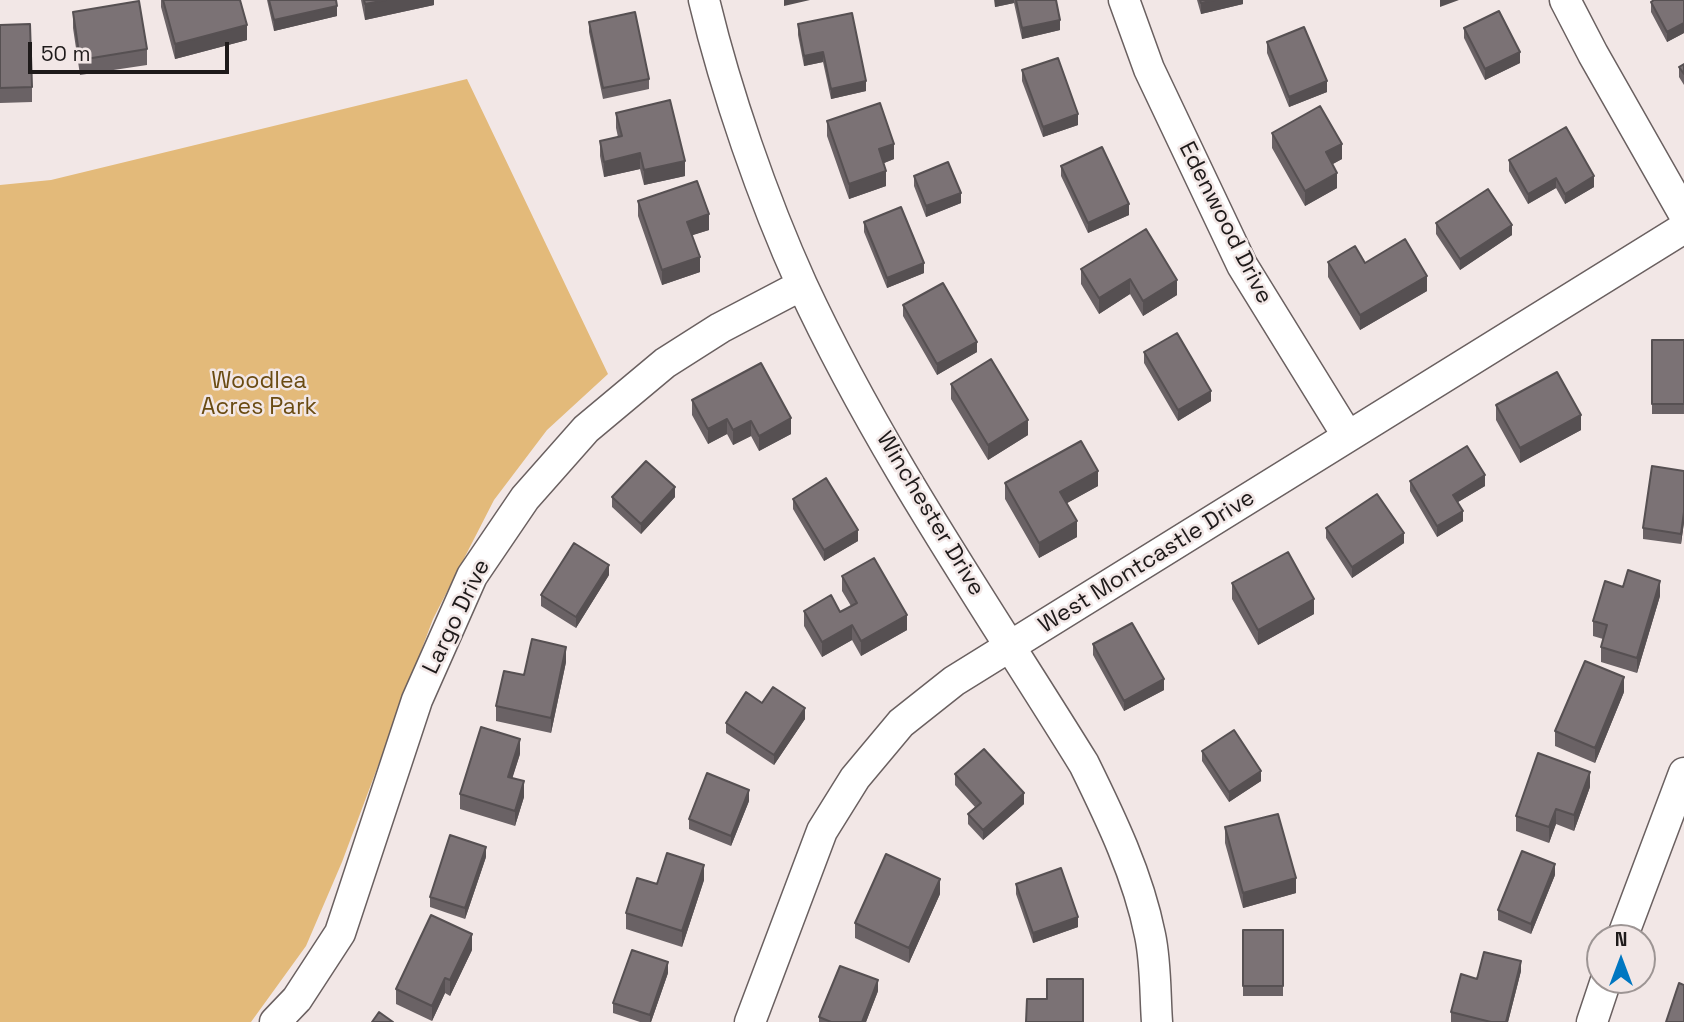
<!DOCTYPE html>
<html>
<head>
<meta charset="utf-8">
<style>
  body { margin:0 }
  #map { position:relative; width:1684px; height:1022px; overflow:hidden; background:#f2e7e6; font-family:"Space Grotesk",sans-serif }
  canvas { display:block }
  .north { position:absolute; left:1586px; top:924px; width:70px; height:70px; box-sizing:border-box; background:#f2e7e6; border:2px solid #9d9594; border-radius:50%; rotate:0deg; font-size:19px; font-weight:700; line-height:28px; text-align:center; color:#1e1a1a }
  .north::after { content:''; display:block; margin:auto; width:24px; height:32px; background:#0077c1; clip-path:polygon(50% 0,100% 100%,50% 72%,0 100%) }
  .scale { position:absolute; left:28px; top:42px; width:201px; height:32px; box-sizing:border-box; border:4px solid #1e1a1a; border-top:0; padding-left:9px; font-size:21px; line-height:24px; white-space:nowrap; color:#1e1a1a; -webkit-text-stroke:5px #f2e7e6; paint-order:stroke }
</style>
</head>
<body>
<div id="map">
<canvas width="1684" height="1022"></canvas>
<div class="north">N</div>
<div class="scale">50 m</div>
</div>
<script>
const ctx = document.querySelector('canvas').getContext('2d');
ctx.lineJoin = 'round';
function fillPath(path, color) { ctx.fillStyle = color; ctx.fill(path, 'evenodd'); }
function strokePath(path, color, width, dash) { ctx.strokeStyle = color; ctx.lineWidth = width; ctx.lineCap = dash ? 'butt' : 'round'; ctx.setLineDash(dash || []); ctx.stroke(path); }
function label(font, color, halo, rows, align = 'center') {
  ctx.font = font + ' "Space Grotesk",sans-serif'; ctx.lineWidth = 5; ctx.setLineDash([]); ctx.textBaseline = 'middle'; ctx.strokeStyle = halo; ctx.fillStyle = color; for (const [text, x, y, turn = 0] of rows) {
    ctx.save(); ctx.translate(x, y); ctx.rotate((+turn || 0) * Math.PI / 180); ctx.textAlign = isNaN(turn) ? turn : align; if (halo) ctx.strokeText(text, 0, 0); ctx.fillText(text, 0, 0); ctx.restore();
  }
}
const green = new Path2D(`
  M 467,79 L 608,374 L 547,430 L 494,500 L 433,619 L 342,862 L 306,946 L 251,1022 L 0,1022 L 0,185 L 51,180 Z`);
const minor = new Path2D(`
  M 704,0 C 726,92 763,199 802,285 C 880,453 987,607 1084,764 C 1111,819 1138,875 1150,935 C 1156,963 1155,994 1157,1022
  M 1124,0 L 1149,69 L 1242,265 L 1347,435
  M 1565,0 L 1593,54 L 1684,214
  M 1622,938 L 1684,773
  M 275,1022 L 297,999 L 340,933 L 417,700 L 472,576 L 525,498 L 586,429 L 665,363 L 720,328 L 802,285
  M 750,1022 L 822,831 L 855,778 L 901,723 L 954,681 L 1684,228
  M 1592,1022 L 1606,980`);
const wall = new Path2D(`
  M 161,0 L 240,0 L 247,40 L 175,59 L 161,7 Z
  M 267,0 L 336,0 L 337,16 L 274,31 Z
  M 361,0 L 434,0 L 434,5 L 365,20 Z
  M 994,0 L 1056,0 L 1060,30 L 1022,39 L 1014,3 L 995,7 Z
  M 1197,0 L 1243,0 L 1243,4 L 1201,14 Z
  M 1684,0 L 1684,33 L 1667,42 L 1651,12 L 1651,2 Z
  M 73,12 L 147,49 L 147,65 L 80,75 L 73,28 Z
  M 589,22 L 649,79 L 649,89 L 603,99 L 589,32 Z
  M 798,24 L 866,91 L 831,99 L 823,62 L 804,66 L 798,35 Z
  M 0,25 L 32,87 L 32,102 L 0,103 Z
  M 1464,28 L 1520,63 L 1485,80 L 1464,38 Z
  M 1267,42 L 1327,92 L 1289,107 L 1267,53 Z
  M 1684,64 L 1684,85 L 1679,77 L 1679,67 Z
  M 1022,70 L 1078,125 L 1043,137 L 1022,81 Z
  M 616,113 L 685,176 L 644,185 L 640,169 L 604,177 L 600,156 L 600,141 L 618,137 L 616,128 Z
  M 827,121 L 894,159 L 884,163 L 886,186 L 849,199 L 827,136 Z
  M 1272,133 L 1342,159 L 1332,164 L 1337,188 L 1305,206 L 1272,148 Z
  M 1509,160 L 1594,187 L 1565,204 L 1556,188 L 1528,204 L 1509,171 Z
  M 1061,166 L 1129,215 L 1088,233 L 1061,176 Z
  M 914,176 L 961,203 L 926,217 L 914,186 Z
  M 638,201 L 709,230 L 692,235 L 700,272 L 662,285 L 638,216 Z
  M 864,222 L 924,273 L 887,288 L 864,232 Z
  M 1436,223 L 1512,235 L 1460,270 L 1436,234 Z
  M 1146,229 L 1177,295 L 1143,316 L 1130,294 L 1099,314 L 1081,284 L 1081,269 Z
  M 1328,262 L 1427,291 L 1360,330 L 1328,277 Z
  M 903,305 L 977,352 L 937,375 L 903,316 Z
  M 1652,340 L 1684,340 L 1684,414 L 1652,414 Z
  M 1144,352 L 1211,401 L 1178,421 L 1144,363 Z
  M 951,384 L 1028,435 L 988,460 L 951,399 Z
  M 692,400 L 791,434 L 759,451 L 751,436 L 733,445 L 727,434 L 708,444 L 692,415 Z
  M 1496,405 L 1581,430 L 1520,463 L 1496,420 Z
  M 1684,471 L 1684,522 L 1681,544 L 1643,539 L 1643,528 Z
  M 1410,481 L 1485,486 L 1458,502 L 1463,521 L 1437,537 L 1410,491 Z
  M 1005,483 L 1098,486 L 1067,503 L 1077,537 L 1039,558 L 1005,499 Z
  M 612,497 L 675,497 L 641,534 L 612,507 Z
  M 793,499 L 858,541 L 824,561 L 793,509 Z
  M 1326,528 L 1404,543 L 1352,578 L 1326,538 Z
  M 609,575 L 576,628 L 541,606 L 541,595 Z
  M 842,576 L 907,630 L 861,656 L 852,640 L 822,657 L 804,626 L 804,611 L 840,612 L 851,606 L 842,591 Z
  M 1232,583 L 1314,614 L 1258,645 L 1232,599 Z
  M 1623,587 L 1660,596 L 1637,673 L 1601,662 L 1601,647 L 1603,639 L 1593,636 L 1593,621 Z
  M 1093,644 L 1164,690 L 1124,711 L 1093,655 Z
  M 566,662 L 551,733 L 496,721 L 496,706 L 524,675 Z
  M 1624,692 L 1595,763 L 1555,746 L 1555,731 Z
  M 805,719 L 774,765 L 726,733 L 726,723 Z
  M 1202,751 L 1261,781 L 1229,802 L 1202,761 Z
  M 520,754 L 512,778 L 524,797 L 515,826 L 460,809 L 460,794 Z
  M 955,774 L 1024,804 L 983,840 L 968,824 L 968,814 L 975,807 L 955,785 Z
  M 1590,787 L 1574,831 L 1556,824 L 1549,843 L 1516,831 L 1516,816 Z
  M 749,801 L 731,846 L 689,829 L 689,819 Z
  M 1225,827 L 1296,893 L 1243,908 L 1225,843 Z
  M 486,857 L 465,919 L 430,907 L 430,897 Z
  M 1555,875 L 1531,934 L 1498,920 L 1498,910 Z
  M 704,880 L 682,947 L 626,929 L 626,913 L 657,884 Z
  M 1016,884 L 1078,927 L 1033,943 L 1016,894 Z
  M 940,894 L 909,963 L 855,938 L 855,923 Z
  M 1243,930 L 1283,930 L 1283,996 L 1243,996 Z
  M 472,950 L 450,996 L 445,993 L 432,1021 L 396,1004 L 396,989 Z
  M 1521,971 L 1508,1022 L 1451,1022 L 1451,1012 L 1477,979 Z
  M 668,973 L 651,1022 L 640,1022 L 613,1013 L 613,1003 Z
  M 878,991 L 866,1022 L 819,1022 L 819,1017 Z`);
const shadedWall = new Path2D(`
  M 386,0 L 434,0 L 434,5 L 365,20 L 365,4 Z
  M 784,0 L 810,0 L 784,6 Z
  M 995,0 L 1014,0 L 1014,3 L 995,7 Z
  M 1215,0 L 1243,0 L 1243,4 L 1201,14 L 1201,3 Z
  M 1440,0 L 1459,0 L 1440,7 Z
  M 337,6 L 337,16 L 274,31 L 274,20 Z
  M 1060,20 L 1060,30 L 1022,39 L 1022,28 Z
  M 1684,23 L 1684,33 L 1667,42 L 1667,32 Z
  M 247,25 L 247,40 L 175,59 L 175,44 Z
  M 823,52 L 823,62 L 804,66 L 804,56 Z
  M 1520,52 L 1520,63 L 1485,80 L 1485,69 Z
  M 866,81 L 866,91 L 831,99 L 831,89 Z
  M 1327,81 L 1327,92 L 1289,107 L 1289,97 Z
  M 1078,114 L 1078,125 L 1043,137 L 1043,127 Z
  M 894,144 L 894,159 L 879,165 L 879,149 Z
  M 1342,144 L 1342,159 L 1326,168 L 1326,152 Z
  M 640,153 L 640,169 L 604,177 L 604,162 Z
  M 685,161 L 685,176 L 644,185 L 644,170 Z
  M 886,171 L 886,186 L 849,199 L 849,184 Z
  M 1337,173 L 1337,188 L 1305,206 L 1305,191 Z
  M 1594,176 L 1594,187 L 1565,204 L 1565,194 Z
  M 1556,178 L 1556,188 L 1528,204 L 1528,194 Z
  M 961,193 L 961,203 L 926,217 L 926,206 Z
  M 1129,204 L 1129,215 L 1088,233 L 1088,223 Z
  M 709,214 L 709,230 L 687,237 L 687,222 Z
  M 1512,225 L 1512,235 L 1460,270 L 1460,259 Z
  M 700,257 L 700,272 L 662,285 L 662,270 Z
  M 924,263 L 924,273 L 887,288 L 887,278 Z
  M 1427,276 L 1427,291 L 1360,330 L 1360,315 Z
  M 1130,279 L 1130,294 L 1099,314 L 1099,298 Z
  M 1177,280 L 1177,295 L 1143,316 L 1143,301 Z
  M 977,342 L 977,352 L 937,375 L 937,364 Z
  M 1211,391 L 1211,401 L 1178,421 L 1178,410 Z
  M 1581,415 L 1581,430 L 1520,463 L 1520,448 Z
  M 791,418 L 791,434 L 759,451 L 759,436 Z
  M 727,419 L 727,434 L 708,444 L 708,429 Z
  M 1028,420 L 1028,435 L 988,460 L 988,445 Z
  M 751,421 L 751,436 L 733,445 L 733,430 Z
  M 1098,471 L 1098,486 L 1060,507 L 1060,492 Z
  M 1485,475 L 1485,486 L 1453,505 L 1453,495 Z
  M 675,487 L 675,497 L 641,534 L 641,524 Z
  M 1463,511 L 1463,521 L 1437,537 L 1437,526 Z
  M 1684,512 L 1684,522 L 1681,544 L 1681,534 Z
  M 1077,521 L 1077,537 L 1039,558 L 1039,543 Z
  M 858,530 L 858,541 L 824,561 L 824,550 Z
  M 1404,533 L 1404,543 L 1352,578 L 1352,567 Z
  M 609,565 L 609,575 L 576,628 L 576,617 Z
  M 1660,581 L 1660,596 L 1637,673 L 1637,658 Z
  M 1314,599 L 1314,614 L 1258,645 L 1258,630 Z
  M 907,615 L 907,630 L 861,656 L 861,641 Z
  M 852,625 L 852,640 L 822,657 L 822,642 Z
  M 566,647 L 566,662 L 551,733 L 551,718 Z
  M 1624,677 L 1624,692 L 1595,763 L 1595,748 Z
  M 1164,679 L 1164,690 L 1124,711 L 1124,701 Z
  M 805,708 L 805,719 L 774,765 L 774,755 Z
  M 520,739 L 520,754 L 508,792 L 508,777 Z
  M 1261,771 L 1261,781 L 1229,802 L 1229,792 Z
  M 1590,772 L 1590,787 L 1574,831 L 1574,815 Z
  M 524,781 L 524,797 L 515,826 L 515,811 Z
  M 749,790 L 749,801 L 731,846 L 731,836 Z
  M 1024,793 L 1024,804 L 983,840 L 983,830 Z
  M 1556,809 L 1556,824 L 1549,843 L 1549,827 Z
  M 486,847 L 486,857 L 465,919 L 465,908 Z
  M 1555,864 L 1555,875 L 1531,934 L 1531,924 Z
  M 704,865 L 704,880 L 682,947 L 682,931 Z
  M 1296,878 L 1296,893 L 1243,908 L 1243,893 Z
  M 940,879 L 940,894 L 909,963 L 909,948 Z
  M 1078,917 L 1078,927 L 1033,943 L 1033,933 Z
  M 472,934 L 472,950 L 450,996 L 450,980 Z
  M 1521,961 L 1521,971 L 1508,1022 L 1506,1022 Z
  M 668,962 L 668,973 L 651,1022 L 650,1022 L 650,1015 Z
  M 445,978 L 445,993 L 432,1021 L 432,1006 Z
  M 878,980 L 878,991 L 866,1022 L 862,1022 Z`);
const building = new Path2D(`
  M 163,0 L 240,0 L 247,25 L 175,44 Z
  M 269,0 L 336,0 L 337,6 L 274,20 Z
  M 364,0 L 386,0 L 365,4 Z
  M 1016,0 L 1056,0 L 1060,20 L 1022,28 Z
  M 1200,0 L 1215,0 L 1201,3 Z
  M 1654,0 L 1684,0 L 1684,23 L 1667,32 L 1651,2 Z
  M 139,1 L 147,49 L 80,60 L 73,12 Z
  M 1499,11 L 1520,52 L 1485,69 L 1464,28 Z
  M 635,12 L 649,79 L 603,88 L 589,22 Z
  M 852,13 L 866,81 L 831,89 L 823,52 L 804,56 L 798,24 Z
  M 30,24 L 32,87 L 0,88 L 0,25 Z
  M 1304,27 L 1327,81 L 1289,97 L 1267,42 Z
  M 1058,58 L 1078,114 L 1043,127 L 1022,70 Z
  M 1684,64 L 1684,74 L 1679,67 Z
  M 670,100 L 685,161 L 644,170 L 640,153 L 604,162 L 600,141 L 622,136 L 616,113 Z
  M 880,103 L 894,144 L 879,149 L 886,171 L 849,184 L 827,121 Z
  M 1320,106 L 1342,144 L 1326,152 L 1337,173 L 1305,191 L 1272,133 Z
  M 1566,127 L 1594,176 L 1565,194 L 1556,178 L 1528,194 L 1509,160 Z
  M 1102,147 L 1129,204 L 1088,223 L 1061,166 Z
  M 948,162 L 961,193 L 926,206 L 914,176 Z
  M 697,181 L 709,214 L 687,222 L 700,257 L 662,270 L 638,201 Z
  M 1488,189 L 1512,225 L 1460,259 L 1436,223 Z
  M 901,207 L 924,263 L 887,278 L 864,222 Z
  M 1146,229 L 1177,280 L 1143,301 L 1130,279 L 1099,298 L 1081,269 Z
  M 1405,239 L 1427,276 L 1360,315 L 1328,262 L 1355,246 L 1365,263 Z
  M 943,283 L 977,342 L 937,364 L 903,305 Z
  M 1177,333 L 1211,391 L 1178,410 L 1144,352 Z
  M 1652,340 L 1684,340 L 1684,404 L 1652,404 Z
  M 991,359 L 1028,420 L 988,445 L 951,384 Z
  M 761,363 L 791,418 L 759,436 L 751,421 L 733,430 L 727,419 L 708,429 L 692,400 Z
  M 1557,372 L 1581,415 L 1520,448 L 1496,405 Z
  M 1081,441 L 1098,471 L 1060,492 L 1077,521 L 1039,543 L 1005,483 Z
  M 1467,446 L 1485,475 L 1453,495 L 1463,511 L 1437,526 L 1410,481 Z
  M 646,461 L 675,487 L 641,524 L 612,497 Z
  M 1652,466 L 1684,471 L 1684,512 L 1681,534 L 1643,528 Z
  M 826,478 L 858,530 L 824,550 L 793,499 Z
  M 1377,494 L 1404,533 L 1352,567 L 1326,528 Z
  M 574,543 L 609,565 L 576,617 L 541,595 Z
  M 1288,552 L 1314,599 L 1258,630 L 1232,583 Z
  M 874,558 L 907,615 L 861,641 L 852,625 L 822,642 L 804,611 L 831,595 L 840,612 L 857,603 L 842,576 Z
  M 1628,570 L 1660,581 L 1637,658 L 1601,647 L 1607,625 L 1593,621 L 1605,581 L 1623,587 Z
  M 1132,623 L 1164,679 L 1124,701 L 1093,644 Z
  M 532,639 L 566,647 L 551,718 L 496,706 L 504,671 L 524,675 Z
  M 1585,661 L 1624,677 L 1595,748 L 1555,731 Z
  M 773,687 L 805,708 L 774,755 L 726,723 L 746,692 L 762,703 Z
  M 481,727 L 520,739 L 508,777 L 524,781 L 515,811 L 460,794 Z
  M 1234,730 L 1261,771 L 1229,792 L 1202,751 Z
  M 984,749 L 1024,793 L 983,830 L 968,814 L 981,803 L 955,774 Z
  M 1538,753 L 1590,772 L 1574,815 L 1556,809 L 1549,827 L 1516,816 Z
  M 707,773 L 749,790 L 731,836 L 689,819 Z
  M 1278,814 L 1296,878 L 1243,893 L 1225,827 Z
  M 450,835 L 486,847 L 465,908 L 430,897 Z
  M 1522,851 L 1555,864 L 1531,924 L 1498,910 Z
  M 667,853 L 704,865 L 682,931 L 626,913 L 637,878 L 657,884 Z
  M 886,854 L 940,879 L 909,948 L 855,923 Z
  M 1061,868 L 1078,917 L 1033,933 L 1016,884 Z
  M 431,915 L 472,934 L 450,980 L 445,978 L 432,1006 L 396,989 Z
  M 1243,930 L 1283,930 L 1283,986 L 1243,986 Z
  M 632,950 L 668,962 L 650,1015 L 613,1003 Z
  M 1484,952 L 1521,961 L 1506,1022 L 1491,1022 L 1451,1012 L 1461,974 L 1477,979 Z
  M 840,966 L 878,980 L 862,1022 L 831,1022 L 819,1017 Z
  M 1047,979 L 1083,979 L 1083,1022 L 1026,1022 L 1027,999 L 1047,999 Z
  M 1679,983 L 1684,985 L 1684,1022 L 1666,1022 Z
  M 379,1012 L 393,1022 L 372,1022 Z`);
const streetNames = [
  ["Edenwood Drive",1225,223,63],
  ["Winchester Drive",930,514,59],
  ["West Montcastle Drive",1147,562,-32],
  ["Largo Drive",457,617,-64]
];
const parkNames = [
  ["Woodlea",259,382],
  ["Acres Park",259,408]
];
fillPath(green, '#e3ba7a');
strokePath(minor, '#6a6060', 33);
strokePath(minor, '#fff', 30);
fillPath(wall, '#6a6265');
fillPath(shadedWall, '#565052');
fillPath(building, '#7b7275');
strokePath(building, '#565052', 2);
label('23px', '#1e1a1a', '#f2e7e6', streetNames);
label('23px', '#6a4b12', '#f2e7e6', parkNames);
</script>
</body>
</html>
